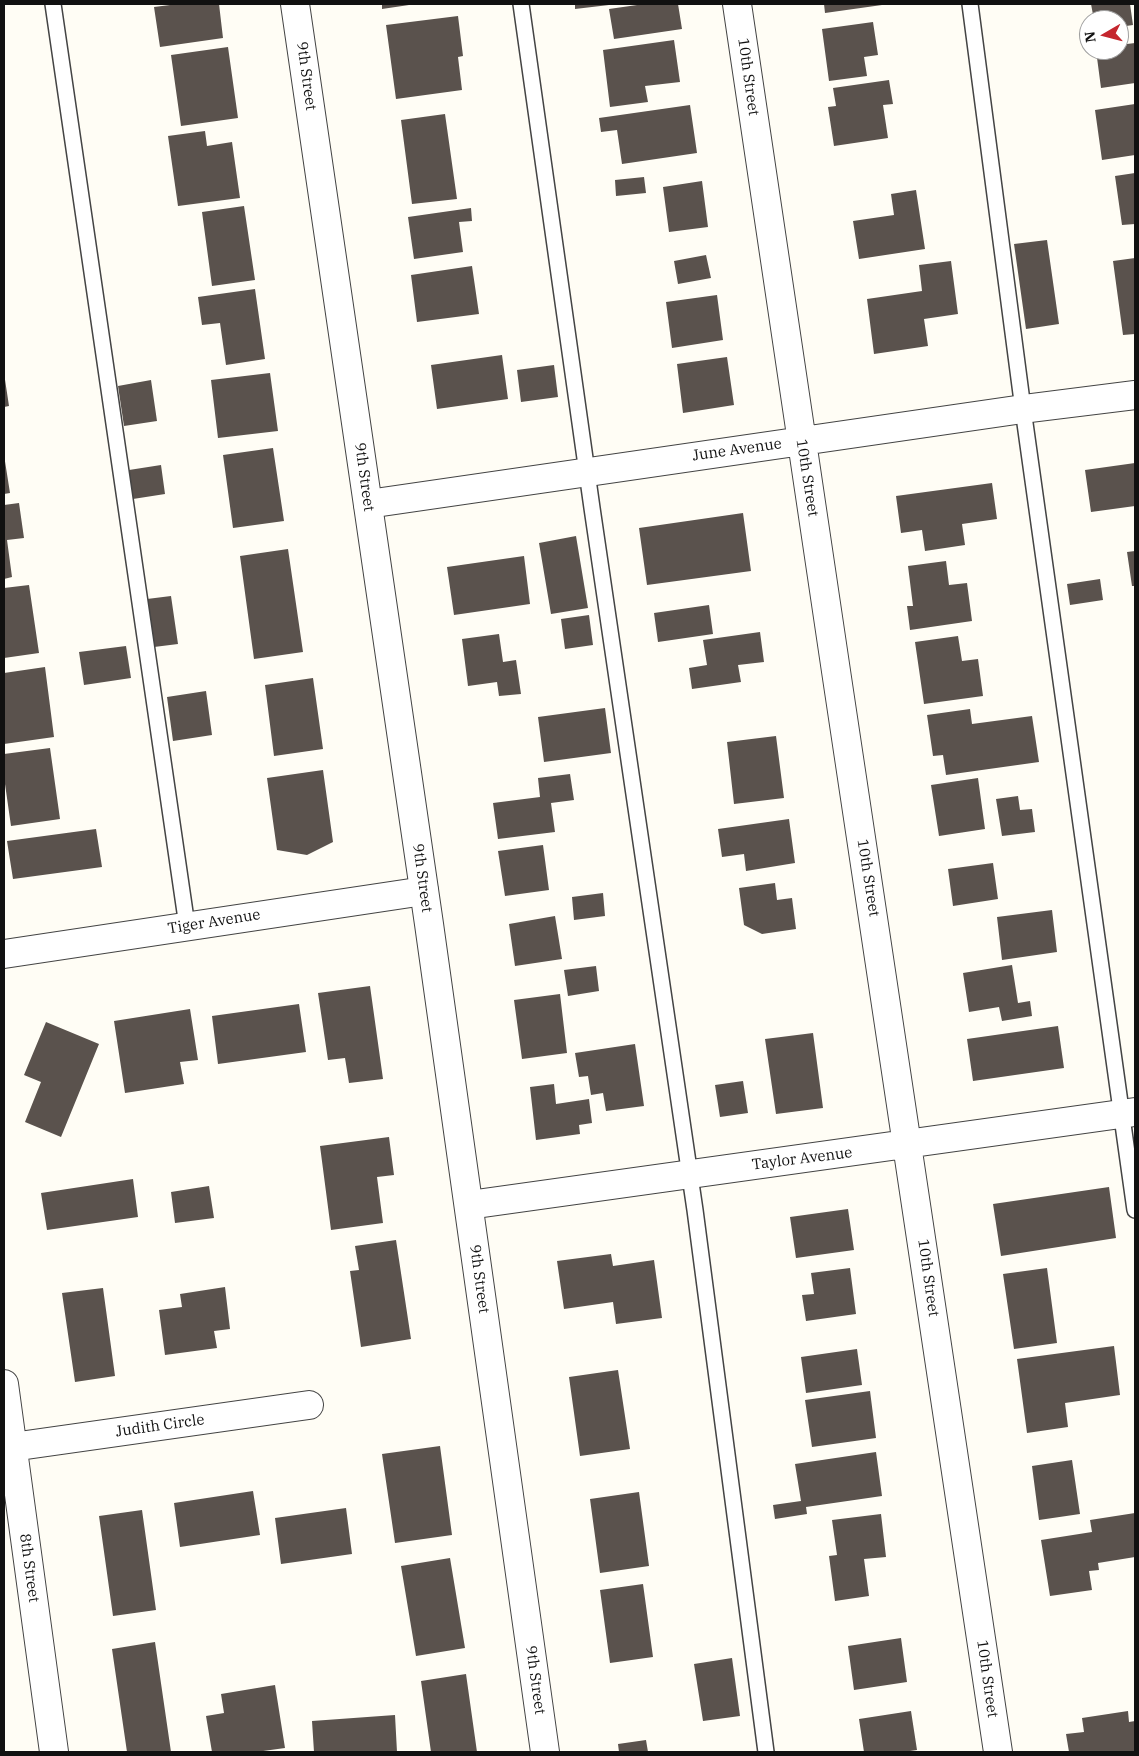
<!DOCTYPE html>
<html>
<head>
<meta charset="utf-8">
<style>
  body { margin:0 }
  #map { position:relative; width:1139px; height:1756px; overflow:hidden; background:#fffdf5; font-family:"IBM Plex Serif",serif }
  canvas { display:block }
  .frame { position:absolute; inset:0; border:5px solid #111; pointer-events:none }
  .north { position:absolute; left:1079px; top:10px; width:50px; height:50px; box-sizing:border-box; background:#fff; border:1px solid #a0a0a0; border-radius:50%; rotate:262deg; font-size:14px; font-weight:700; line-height:20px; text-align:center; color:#111 }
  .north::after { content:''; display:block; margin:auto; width:18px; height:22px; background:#c4262e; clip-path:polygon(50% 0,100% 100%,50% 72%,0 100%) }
</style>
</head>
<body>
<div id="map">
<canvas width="1139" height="1756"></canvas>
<div class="frame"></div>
<div class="north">N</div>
</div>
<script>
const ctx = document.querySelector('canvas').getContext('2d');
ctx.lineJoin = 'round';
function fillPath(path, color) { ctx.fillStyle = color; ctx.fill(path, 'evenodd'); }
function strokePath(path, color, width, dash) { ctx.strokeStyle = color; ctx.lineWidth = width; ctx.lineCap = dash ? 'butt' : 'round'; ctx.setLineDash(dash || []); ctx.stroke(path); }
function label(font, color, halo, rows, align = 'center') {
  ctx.font = font + ' "IBM Plex Serif",serif'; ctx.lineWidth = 5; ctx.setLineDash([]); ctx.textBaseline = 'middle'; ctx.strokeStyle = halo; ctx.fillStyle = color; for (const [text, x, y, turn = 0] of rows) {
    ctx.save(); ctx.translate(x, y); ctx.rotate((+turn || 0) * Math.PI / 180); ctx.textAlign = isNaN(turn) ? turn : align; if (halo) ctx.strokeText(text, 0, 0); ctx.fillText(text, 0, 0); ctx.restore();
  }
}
const building = new Path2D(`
  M 178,4 L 219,4 L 223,38 L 160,47 L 154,7 Z
  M 382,4 L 409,4 L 409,5 L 382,9 Z
  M 575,4 L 609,4 L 609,5 L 575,9 Z
  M 644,4 L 678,4 L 682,29 L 614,39 L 609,9 Z
  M 824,4 L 882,4 L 882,5 L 825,13 Z
  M 1091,4 L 1130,4 L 1133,25 L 1119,27 L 1119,20 L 1094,20 Z
  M 458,16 L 463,56 L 458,57 L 462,90 L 396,99 L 386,25 Z
  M 873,22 L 878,55 L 864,57 L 867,76 L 829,81 L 822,29 Z
  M 674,40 L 680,82 L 645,86 L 648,102 L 610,107 L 603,50 Z
  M 1135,43 L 1135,83 L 1101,88 L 1096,50 L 1119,50 L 1119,45 Z
  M 228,47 L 238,118 L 181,126 L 171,55 Z
  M 889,80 L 893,104 L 883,105 L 888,138 L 834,146 L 828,107 L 836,106 L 833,88 Z
  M 1135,104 L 1135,155 L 1102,160 L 1095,110 Z
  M 690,105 L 697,153 L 622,164 L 617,130 L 601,132 L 599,118 Z
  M 445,114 L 457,199 L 412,204 L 401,120 Z
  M 205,131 L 207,146 L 232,142 L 240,198 L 178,206 L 168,136 Z
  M 1135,173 L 1135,224 L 1122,225 L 1115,176 Z
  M 644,177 L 646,193 L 616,196 L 615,180 Z
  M 702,181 L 708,227 L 669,232 L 663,187 Z
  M 916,190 L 925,249 L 859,259 L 853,221 L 894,215 L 891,194 Z
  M 244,206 L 255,280 L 212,286 L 202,212 Z
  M 471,208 L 472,221 L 459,222 L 463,252 L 414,259 L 408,217 Z
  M 1047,240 L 1059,324 L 1026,329 L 1014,244 Z
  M 706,255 L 711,278 L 678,284 L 674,261 Z
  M 1135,258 L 1135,334 L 1123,335 L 1113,261 Z
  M 951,261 L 958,314 L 924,319 L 928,346 L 874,354 L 867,299 L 922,291 L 919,265 Z
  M 472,266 L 479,314 L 417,322 L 411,275 Z
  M 255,289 L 265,359 L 226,365 L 220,323 L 202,325 L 198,297 Z
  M 717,295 L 723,340 L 672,348 L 666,302 Z
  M 502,355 L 508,399 L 437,409 L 431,365 Z
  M 727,357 L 734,405 L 683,413 L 677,364 Z
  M 554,365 L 558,397 L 521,402 L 517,370 Z
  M 4,373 L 9,406 L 4,407 Z
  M 270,373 L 278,431 L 218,438 L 211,380 Z
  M 151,380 L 157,421 L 124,426 L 118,386 Z
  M 273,448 L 284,521 L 233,528 L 223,455 Z
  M 4,455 L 10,493 L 4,494 Z
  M 1135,463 L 1135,506 L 1091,512 L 1085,470 Z
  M 161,465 L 165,494 L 133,499 L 129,470 Z
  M 992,483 L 997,519 L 962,524 L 965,545 L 925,551 L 922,530 L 901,533 L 896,496 Z
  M 19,503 L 24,538 L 7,540 L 12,577 L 4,579 L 4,505 Z
  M 743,513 L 751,571 L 647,585 L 639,528 Z
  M 576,536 L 588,608 L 551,614 L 539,543 Z
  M 288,549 L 303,652 L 254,659 L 240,556 Z
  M 1135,551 L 1135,586 L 1132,586 L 1127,552 Z
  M 524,556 L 530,604 L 454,615 L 447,567 Z
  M 946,561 L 949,585 L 967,583 L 972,621 L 910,630 L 907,606 L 913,606 L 908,566 Z
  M 1100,579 L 1103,600 L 1070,605 L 1067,584 Z
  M 29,585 L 39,653 L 4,658 L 4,588 Z
  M 171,596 L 178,644 L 154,647 L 147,599 Z
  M 709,605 L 713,634 L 658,642 L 654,613 Z
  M 589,615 L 593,645 L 565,649 L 561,619 Z
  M 760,632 L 764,662 L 738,665 L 741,682 L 692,689 L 689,668 L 707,665 L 703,640 Z
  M 499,634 L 503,662 L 516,660 L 521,694 L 499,696 L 497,682 L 468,686 L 462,639 Z
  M 958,636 L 962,661 L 978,659 L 983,696 L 924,704 L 915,642 Z
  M 126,646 L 131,678 L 84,685 L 79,652 Z
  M 45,667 L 54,737 L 4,744 L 4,673 Z
  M 313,678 L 323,749 L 274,756 L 265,685 Z
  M 206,691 L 212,735 L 173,741 L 167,697 Z
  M 605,708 L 611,753 L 544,762 L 538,717 Z
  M 970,709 L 972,724 L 1032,716 L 1039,762 L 946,775 L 943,755 L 933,756 L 927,715 Z
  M 776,736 L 784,798 L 734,804 L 727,742 Z
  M 50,748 L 60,819 L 11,826 L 4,777 L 4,754 Z
  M 323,770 L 333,842 L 307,855 L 277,850 L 267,778 Z
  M 570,774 L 574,800 L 551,803 L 555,832 L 498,839 L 493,803 L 540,797 L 538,778 Z
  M 978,778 L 985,829 L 939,836 L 931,785 Z
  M 1018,796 L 1020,810 L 1032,809 L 1035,832 L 1002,836 L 996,799 Z
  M 789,819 L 795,863 L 746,871 L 744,854 L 722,857 L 718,829 Z
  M 96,829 L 102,867 L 13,879 L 7,841 Z
  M 543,845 L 549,890 L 505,896 L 498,851 Z
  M 993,863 L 998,899 L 953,906 L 948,869 Z
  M 775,883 L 777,900 L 792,898 L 796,929 L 762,934 L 744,925 L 739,888 Z
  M 603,893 L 605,916 L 574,920 L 572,897 Z
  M 1052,910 L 1057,952 L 1002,960 L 997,917 Z
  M 555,916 L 562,959 L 515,966 L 509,924 Z
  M 1012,965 L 1018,1003 L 1030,1001 L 1032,1016 L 1002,1021 L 999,1007 L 969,1012 L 963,973 Z
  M 596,966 L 599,991 L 568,996 L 564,970 Z
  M 370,986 L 383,1079 L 349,1083 L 345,1058 L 328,1060 L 318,993 Z
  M 560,994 L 567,1053 L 522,1059 L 514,1000 Z
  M 299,1004 L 306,1052 L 218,1064 L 212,1016 Z
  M 190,1009 L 198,1060 L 180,1062 L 184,1084 L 125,1093 L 114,1021 Z
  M 46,1022 L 99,1044 L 61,1137 L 25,1122 L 41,1082 L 24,1075 Z
  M 1058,1026 L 1064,1068 L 973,1081 L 967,1039 Z
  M 813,1033 L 823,1108 L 776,1114 L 765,1039 Z
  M 635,1044 L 644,1106 L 606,1111 L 603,1093 L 591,1095 L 588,1076 L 579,1077 L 575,1053 Z
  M 743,1081 L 748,1113 L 720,1117 L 715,1085 Z
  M 554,1084 L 556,1104 L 589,1099 L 592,1123 L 579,1125 L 580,1134 L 536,1140 L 530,1087 Z
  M 389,1137 L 394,1175 L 377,1177 L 383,1223 L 331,1230 L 320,1146 Z
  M 133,1179 L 138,1217 L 47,1230 L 41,1193 Z
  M 209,1186 L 214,1218 L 175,1223 L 171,1192 Z
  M 1109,1187 L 1116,1238 L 1001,1256 L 993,1204 Z
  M 848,1209 L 854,1250 L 796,1258 L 790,1217 Z
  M 396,1240 L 411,1339 L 361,1347 L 350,1271 L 359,1270 L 355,1246 Z
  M 611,1254 L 613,1266 L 654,1260 L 662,1318 L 616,1324 L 613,1302 L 564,1309 L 557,1261 Z
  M 850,1268 L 856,1314 L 806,1321 L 802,1295 L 814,1294 L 811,1273 Z
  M 1047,1268 L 1057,1343 L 1014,1349 L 1003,1274 Z
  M 225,1287 L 230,1329 L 214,1331 L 217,1348 L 165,1355 L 159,1310 L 182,1307 L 180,1294 Z
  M 103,1288 L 115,1376 L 75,1382 L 62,1293 Z
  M 1114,1346 L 1120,1395 L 1065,1403 L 1068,1427 L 1027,1433 L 1017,1359 Z
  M 857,1349 L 862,1385 L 806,1393 L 801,1357 Z
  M 618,1370 L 630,1449 L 580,1456 L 569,1377 Z
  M 870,1391 L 876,1438 L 812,1447 L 805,1400 Z
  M 440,1446 L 452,1535 L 395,1543 L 382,1454 Z
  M 876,1452 L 882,1496 L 806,1507 L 807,1514 L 775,1519 L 773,1505 L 801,1501 L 795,1464 Z
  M 1072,1460 L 1080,1514 L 1039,1520 L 1032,1466 Z
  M 253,1491 L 260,1535 L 180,1547 L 174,1503 Z
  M 639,1492 L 649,1566 L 600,1573 L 590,1499 Z
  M 346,1508 L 352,1554 L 281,1564 L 275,1518 Z
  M 142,1510 L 156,1610 L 113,1616 L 99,1516 Z
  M 1135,1513 L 1135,1557 L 1098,1563 L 1099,1570 L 1089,1571 L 1092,1590 L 1050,1596 L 1041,1540 L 1092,1532 L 1090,1520 Z
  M 881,1514 L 886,1557 L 864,1559 L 869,1596 L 835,1601 L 829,1556 L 837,1555 L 832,1520 Z
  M 450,1558 L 465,1648 L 416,1656 L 401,1566 Z
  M 643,1584 L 653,1657 L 610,1663 L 600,1590 Z
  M 901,1638 L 907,1682 L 854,1690 L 848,1646 Z
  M 155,1642 L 171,1752 L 127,1752 L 112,1649 Z
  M 732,1658 L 740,1716 L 703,1721 L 694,1664 Z
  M 466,1674 L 477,1752 L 431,1752 L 421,1681 Z
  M 275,1685 L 285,1748 L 256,1752 L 212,1752 L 206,1716 L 224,1713 L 221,1694 Z
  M 911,1711 L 917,1750 L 903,1752 L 864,1752 L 859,1719 Z
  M 1128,1711 L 1129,1722 L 1135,1721 L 1135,1752 L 1069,1752 L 1066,1734 L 1084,1732 L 1082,1718 Z
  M 395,1715 L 397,1752 L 314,1752 L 312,1721 Z
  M 646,1740 L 648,1752 L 619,1752 L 618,1744 Z`);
const service = new Path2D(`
  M 53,4 L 187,926
  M 521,4 L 592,508 L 695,1210 L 766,1752
  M 970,4 L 1023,409 L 1135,1210`);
const minor = new Path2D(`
  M 737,4 C 822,587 912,1169 998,1752
  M 368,504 L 1023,409 L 1135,395
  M 4,954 L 424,891
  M 469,1205 L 1135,1112
  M 4,1384 L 54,1752
  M 12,1447 L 309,1405`);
const tertiary = new Path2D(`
  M 295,4 L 429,924 L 545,1752`);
const streetNames = [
  ["9th Street",306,76,82],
  ["10th Street",748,77,82],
  ["June Avenue",737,450,-8],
  ["9th Street",364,477,82],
  ["10th Street",807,478,81],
  ["9th Street",422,878,82],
  ["10th Street",868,878,81],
  ["Tiger Avenue",214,922,-9],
  ["Taylor Avenue",802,1159,-7],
  ["10th Street",928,1278,82],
  ["9th Street",479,1279,82],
  ["Judith Circle",160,1426,-8],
  ["8th Street",29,1568,82],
  ["10th Street",987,1679,82],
  ["9th Street",535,1680,82]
];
fillPath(building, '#5a524d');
strokePath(service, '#444', 18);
strokePath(minor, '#444', 30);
strokePath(tertiary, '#444', 30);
strokePath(service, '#fff', 15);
strokePath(minor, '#fff', 28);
strokePath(tertiary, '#fff', 28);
label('15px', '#111', '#fff', streetNames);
</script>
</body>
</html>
